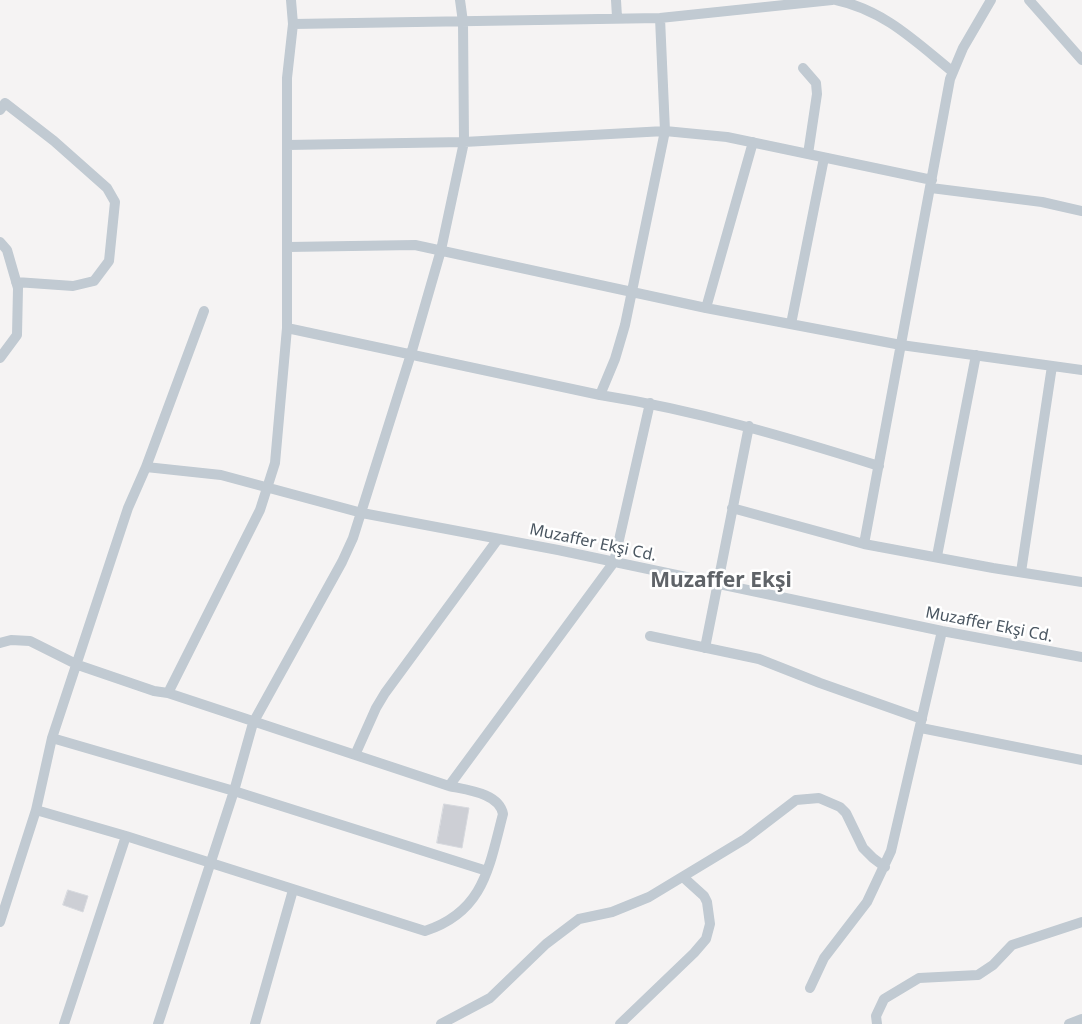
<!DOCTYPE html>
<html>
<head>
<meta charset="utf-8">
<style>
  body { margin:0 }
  canvas { display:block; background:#f5f3f3 }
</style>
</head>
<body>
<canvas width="1082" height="1024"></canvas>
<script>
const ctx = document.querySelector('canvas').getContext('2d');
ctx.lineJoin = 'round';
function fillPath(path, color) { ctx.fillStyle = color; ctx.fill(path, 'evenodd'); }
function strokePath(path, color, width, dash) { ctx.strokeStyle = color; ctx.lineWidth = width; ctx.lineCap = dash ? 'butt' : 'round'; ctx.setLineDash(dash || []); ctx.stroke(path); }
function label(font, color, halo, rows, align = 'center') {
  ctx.font = font + ' "Noto Sans",sans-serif'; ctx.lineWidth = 5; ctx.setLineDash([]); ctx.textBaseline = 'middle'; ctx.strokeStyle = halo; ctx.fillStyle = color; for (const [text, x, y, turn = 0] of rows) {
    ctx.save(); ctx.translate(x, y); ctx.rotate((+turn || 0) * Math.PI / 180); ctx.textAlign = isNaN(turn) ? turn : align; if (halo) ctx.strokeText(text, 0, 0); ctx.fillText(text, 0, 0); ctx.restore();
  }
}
const building = new Path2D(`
  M 444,804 L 469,808 L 462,848 L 437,843 Z
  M 68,890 L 88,896 L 83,912 L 63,905 Z`);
const minor = new Path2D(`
  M 616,0 L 617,17
  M 836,0 C 884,10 916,42 953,72
  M 1029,0 L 1082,60
  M 293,24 L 660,18 L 832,0
  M 803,68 L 816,83 L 817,94 L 808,154
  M 0,110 L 5,103 L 54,141 L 107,188 L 115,202 L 109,261 L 94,281 L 73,286 L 16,282
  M 287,145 L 464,142 L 665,131 L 727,137 L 932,180
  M 931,188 L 1042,202 L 1082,211
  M 0,242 L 7,250 L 18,288 L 17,335 L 0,358
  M 288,247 L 415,245 L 706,308 L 901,345 L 1082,370
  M 706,308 L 753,142
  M 791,324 L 824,158
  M 287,328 L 600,395 C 695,410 787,437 879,466
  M 600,395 L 615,359 L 625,325 L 665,131 L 660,18
  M 146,467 L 221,475 L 362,513 L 558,550 L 942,631 L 1082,657
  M 732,508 L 864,544 L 993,568 L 1082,582
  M 864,544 L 950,79 L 963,48 L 991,0
  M 937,556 L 976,355
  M 1021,572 L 1052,366
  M 650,636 L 759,659 L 820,683 L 922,719
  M 0,643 L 11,640 L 30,641 L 78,665 L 154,691 L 168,693 L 449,786 C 467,790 499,793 503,814 C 489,867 484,912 425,931 L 126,836 L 36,810
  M 705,648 L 749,426
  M 168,693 L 260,510 L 275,463 L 287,328 L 287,78 L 293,24 L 291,0
  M 921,728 L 1082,760
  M 52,738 L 234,791 L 487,871
  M 355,755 L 376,708 L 385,693 L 498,539
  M 449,786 L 614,562 L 650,403
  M 0,922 L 36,810 L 52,738 L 128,508 L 146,467 L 204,311
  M 810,988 L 824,958 L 867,902 L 891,851 L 942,631
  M 64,1024 L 126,836
  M 158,1024 L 234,791 L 253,723 L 342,562 L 353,538 L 411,354 L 441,250 L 464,142 L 463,22 L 460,0
  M 255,1024 L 293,890
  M 441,1024 L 490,998 L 546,944 L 579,919 L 612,912 L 649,897 L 745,839 L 796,800 L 819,798 L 840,807 L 846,813 L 863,848 L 873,858 L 885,867
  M 620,1024 L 694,953 L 706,939 L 710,924 L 707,902 L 704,896 L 683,877
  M 877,1024 L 876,1016 L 884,999 L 919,978 L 978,975 L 993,965 L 1012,945 L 1082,922
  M 1069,1024 L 1082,1019`);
const streetNames = [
  ["Muzaffer Ekşi Cd.",593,543,12],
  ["Muzaffer Ekşi Cd.",989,625,11]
];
const districtNames = [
  ["Muzaffer Ekşi",721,581]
];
fillPath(building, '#cdcfd5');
strokePath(building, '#d7d9de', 1);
strokePath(minor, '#c1cad2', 10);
label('16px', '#4a5661', '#fff', streetNames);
label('bold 21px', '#5f6368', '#fff', districtNames);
</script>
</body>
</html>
